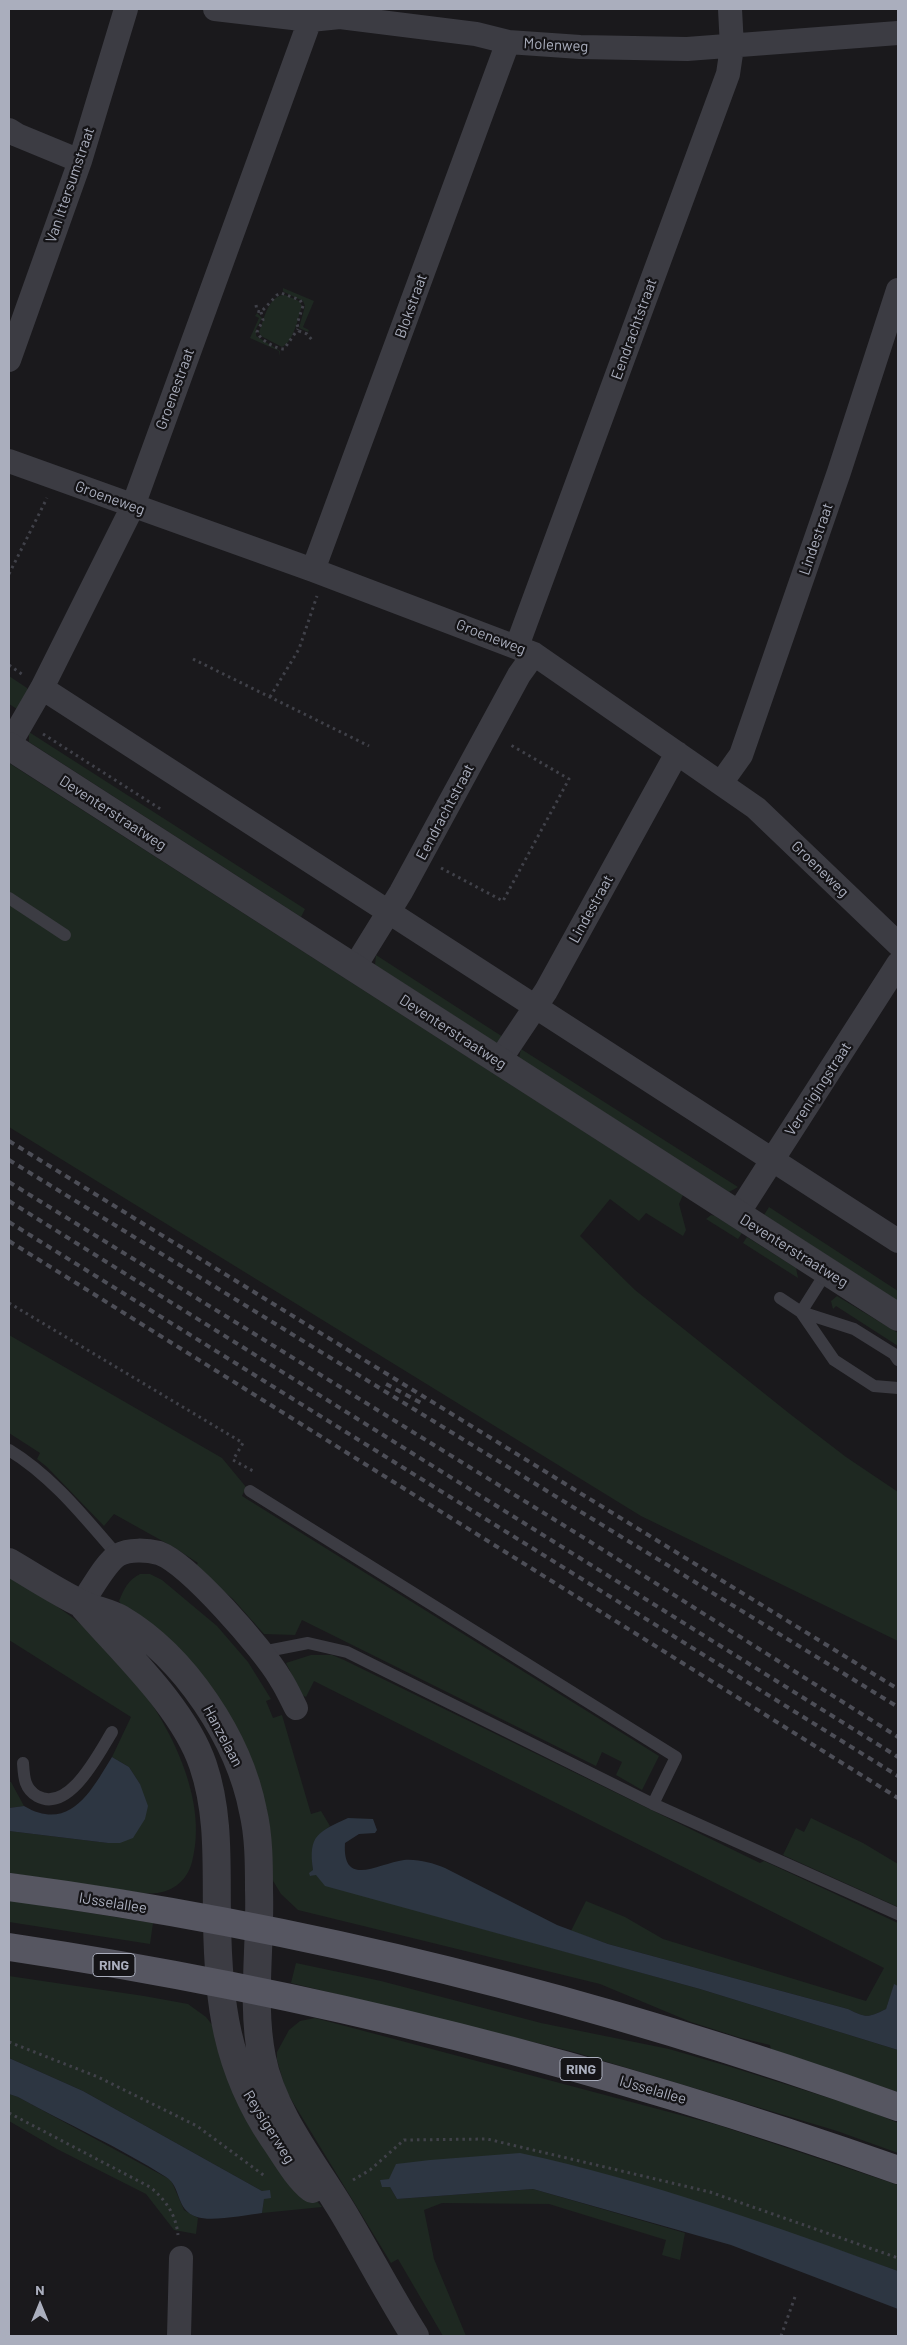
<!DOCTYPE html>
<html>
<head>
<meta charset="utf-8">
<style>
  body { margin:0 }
  #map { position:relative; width:907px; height:2345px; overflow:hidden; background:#1a191c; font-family:Barlow,sans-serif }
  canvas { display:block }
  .frame { position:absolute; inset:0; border:10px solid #aaaebd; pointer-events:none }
  .north { position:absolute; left:15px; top:2280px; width:50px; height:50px; -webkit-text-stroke:4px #151417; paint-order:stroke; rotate:0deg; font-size:14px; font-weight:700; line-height:20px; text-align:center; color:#aaaebd }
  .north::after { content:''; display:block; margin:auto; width:18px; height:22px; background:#aaaebd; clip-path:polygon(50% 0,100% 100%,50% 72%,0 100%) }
</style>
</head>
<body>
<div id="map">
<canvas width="907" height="2345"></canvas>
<div class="frame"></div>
<div class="north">N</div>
</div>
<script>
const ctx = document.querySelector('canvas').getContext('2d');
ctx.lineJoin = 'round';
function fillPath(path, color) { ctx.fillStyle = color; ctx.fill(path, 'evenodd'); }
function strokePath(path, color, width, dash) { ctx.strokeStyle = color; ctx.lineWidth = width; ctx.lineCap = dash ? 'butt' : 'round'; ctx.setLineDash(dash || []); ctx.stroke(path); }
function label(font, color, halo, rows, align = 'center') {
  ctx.font = font + ' Barlow,sans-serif'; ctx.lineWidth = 4.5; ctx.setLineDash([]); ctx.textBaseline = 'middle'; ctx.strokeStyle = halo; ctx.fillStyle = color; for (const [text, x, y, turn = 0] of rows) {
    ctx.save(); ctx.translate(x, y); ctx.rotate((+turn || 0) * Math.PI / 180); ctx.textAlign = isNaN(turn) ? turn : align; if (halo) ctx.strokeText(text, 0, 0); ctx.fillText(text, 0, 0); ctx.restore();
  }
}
const green = new Path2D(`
  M 283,285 L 283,288 L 314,301 L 303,327 L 309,330 L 308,332 L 299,328 L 305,306 L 303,301 L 284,292 L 283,291 Z
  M 285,295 L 299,301 L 302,306 C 298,317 294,342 282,347 L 261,336 L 259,332 C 264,320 268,295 285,295 Z
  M 257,313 L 262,318 L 256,329 L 256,336 L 280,351 L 279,356 L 279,351 L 250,338 L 259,318 L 255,316 Z
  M 9,676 L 27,688 L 28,693 L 17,709 L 9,704 Z
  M 29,732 L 305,909 L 301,917 L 29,742 Z
  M 9,763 L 683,1195 L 679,1204 L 686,1230 L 683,1236 L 646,1213 L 639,1221 L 610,1199 L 580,1236 L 635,1290 L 790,1414 L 846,1457 L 898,1492 L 898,1641 L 641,1516 L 9,1127 Z
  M 376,955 L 503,1037 L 496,1043 L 375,965 Z
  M 521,1049 L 738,1187 L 729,1192 L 519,1058 Z
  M 769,1207 L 898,1291 L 898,1301 L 764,1215 Z
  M 711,1215 L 715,1216 L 742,1233 L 738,1239 L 706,1219 Z
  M 747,1237 L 796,1268 L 798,1278 L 743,1243 Z
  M 837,1296 L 898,1333 L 898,1346 L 836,1306 L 833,1309 L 831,1301 Z
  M 9,1335 L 222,1458 L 246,1487 L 242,1496 L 659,1756 L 642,1790 L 616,1775 L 622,1762 L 602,1752 L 596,1766 L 302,1620 L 295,1635 L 264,1634 L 233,1599 L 195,1567 L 198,1563 L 175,1548 L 114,1514 L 104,1526 L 47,1467 L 37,1459 L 40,1453 L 9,1433 Z
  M 140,1574 L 150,1574 L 162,1580 L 217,1626 L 248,1662 L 271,1699 L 266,1701 L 273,1718 L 282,1715 L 311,1814 L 321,1811 L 330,1826 L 320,1834 L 312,1859 L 313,1870 L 311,1876 L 316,1874 L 325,1885 L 700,1989 L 898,2050 L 898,2092 L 771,2049 L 770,2045 L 741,2038 L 691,2022 L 600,1984 L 298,1910 L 281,1894 L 272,1879 L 264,1809 L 121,1604 L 119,1601 C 124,1589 128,1580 140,1574 Z
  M 9,1576 C 39,1595 69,1612 96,1637 C 150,1686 213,1787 192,1862 C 186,1885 166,1896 143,1893 L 9,1873 L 9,1831 L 108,1843 L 140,1784 L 129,1767 L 112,1757 L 131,1717 L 9,1640 Z
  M 311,1655 L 332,1655 L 344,1660 L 760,1863 L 764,1861 L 898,1923 L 898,1986 L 894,1985 L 886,2009 C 868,2018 866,2018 848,2009 L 608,1944 L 571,1931 L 586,1901 L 625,1917 L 663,1939 L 866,2001 L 884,1968 L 314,1681 L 306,1697 L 302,1695 L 286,1663 Z
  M 9,1782 L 11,1782 L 24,1806 L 9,1808 Z
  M 811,1818 L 863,1843 L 898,1864 L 898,1907 L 783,1855 L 796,1828 L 804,1832 Z
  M 9,1900 L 153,1923 L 150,1944 L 9,1922 Z
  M 296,1963 L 381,1981 L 541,2023 L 669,2049 L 731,2067 L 867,2110 L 898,2123 L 898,2153 L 837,2131 L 574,2052 L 291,1983 Z
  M 9,1976 L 144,1996 L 188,2004 L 206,2017 L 220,2035 L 310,2193 L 322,2207 L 262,2213 L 264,2199 L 262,2191 L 83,2091 L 9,2058 Z
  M 315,2018 L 718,2125 L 898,2185 L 898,2271 L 734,2214 L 611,2176 L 380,2180 L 390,2187 L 397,2199 L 533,2189 L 685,2233 L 680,2260 L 662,2255 L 666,2240 L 549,2204 L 442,2203 L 424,2210 L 434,2259 L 466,2336 L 443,2336 L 398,2259 L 391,2263 L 286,2091 L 277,2060 L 277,2052 L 289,2030 L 300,2021 Z
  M 9,2094 L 18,2097 L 171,2180 L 184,2210 L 198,2218 L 196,2234 L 174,2230 L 146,2194 L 57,2149 L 9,2121 Z`);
const water = new Path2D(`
  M 112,1757 L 129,1767 L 140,1784 L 148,1806 L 145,1819 L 133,1838 L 120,1843 L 108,1843 L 9,1831 L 9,1808 L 24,1806 C 70,1833 91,1791 112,1757 Z
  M 348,1818 L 373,1819 L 377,1830 L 375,1833 L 359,1834 L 345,1843 C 342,1889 379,1863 404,1860 C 419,1859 432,1863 445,1868 L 557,1925 L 608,1944 L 848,2009 C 866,2018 868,2018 886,2009 L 894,1984 L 898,1986 L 898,2050 L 700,1989 L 325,1886 L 316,1875 L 310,1876 L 309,1873 L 313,1870 C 308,1835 318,1832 348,1818 Z
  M 9,2058 L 83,2091 L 262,2191 L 270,2190 L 271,2198 L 264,2199 L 262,2213 C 246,2215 211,2222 197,2217 C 175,2210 182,2187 166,2177 C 119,2147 67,2124 18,2097 L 9,2094 Z
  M 520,2153 C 647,2180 777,2227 898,2271 L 898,2309 L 731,2245 L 533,2189 L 397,2199 L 390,2187 L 382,2187 L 380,2180 L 389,2179 L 396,2164 L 430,2160 Z`);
const path = new Path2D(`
  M 256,305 L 257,311 L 261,312 L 277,295 L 281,293 L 300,300 L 303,306 L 297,324 L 299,331 L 307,334 L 312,340
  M 261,312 L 263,320 L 257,332 C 260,340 276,349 284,349 L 298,329
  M 9,574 L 47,498
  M 193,659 L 369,746
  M 9,665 L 23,675
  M 270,697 L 299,649 L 317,596
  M 43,734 L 162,810
  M 441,868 L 503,901 L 569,779 L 509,744
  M 9,1303 L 243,1443 L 233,1460 L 255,1472
  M 9,2042 L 98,2077 L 197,2126 L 266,2177
  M 9,2113 L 150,2187 C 166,2200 176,2215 178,2235
  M 353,2180 L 370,2170 L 404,2140 L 487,2139 L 710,2192 L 898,2258
  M 781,2336 L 796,2294`);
const service = new Path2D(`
  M 9,898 L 65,935
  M 780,1298 L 801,1312 L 827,1271
  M 898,1360 L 894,1354 L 854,1329 L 801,1312 L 834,1360 L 874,1386 L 898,1388
  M 9,1450 C 52,1476 85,1518 118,1556
  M 250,1491 L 676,1757 L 653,1804
  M 262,1652 L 308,1643 L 347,1652 L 653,1804 L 898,1914
  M 23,1763 C 24,1777 24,1788 37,1796 C 69,1814 99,1753 112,1732`);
const minor = new Path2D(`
  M 215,9 L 310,20 L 340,17 L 476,34 L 508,42 L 580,47 L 687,49 L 898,33
  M 9,130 L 17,135 L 80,161
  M 9,360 L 80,161 L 126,9
  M 9,461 L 313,570 L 534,654 L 756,808 L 898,944
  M 313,570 L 508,42
  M 517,646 L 728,74 L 732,47 L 730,9
  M 42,688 L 898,1241
  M 9,745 L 42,688 L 133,506 L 310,20
  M 721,783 L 741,755 L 839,472 L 898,290
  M 354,968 L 401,892 L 519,675 L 534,654
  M 499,1061 L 546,991 L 677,753
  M 737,1215 L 898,964
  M 81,1604 C 91,1591 105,1563 118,1555 C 129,1549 147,1550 159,1553 C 189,1564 263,1649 280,1678 C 286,1687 291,1698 296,1708
  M 179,2336 L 181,2258`);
const tertiary = new Path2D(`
  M 9,746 L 898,1317
  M 9,1562 C 33,1576 57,1592 82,1604 C 94,1610 109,1612 121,1619 C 185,1657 239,1739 253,1811 C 259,1836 259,1865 259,1890 C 261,1946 251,2003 262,2058 C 273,2115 318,2169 347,2219 C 370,2258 391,2298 415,2336
  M 84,1607 C 124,1653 184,1708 203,1765 C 220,1815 216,1868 217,1919 C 218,2002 226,2068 273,2138 C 285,2155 296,2176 312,2189`);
const primary = new Path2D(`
  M 9,1887 C 312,1927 610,2004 898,2107
  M 9,1947 C 311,1992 610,2068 898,2170`);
const rail = new Path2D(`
  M 9,1141 L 898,1689
  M 9,1160 L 898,1707
  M 9,1182 L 589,1541 L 898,1737
  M 9,1201 L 898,1757
  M 9,1222 L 898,1776
  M 9,1241 L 898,1798
  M 386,1384 L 423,1404`);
const shields = [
  [114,1965,42],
  [581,2069,42]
];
const shieldNames = [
  ["RING",114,1965],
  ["RING",581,2069]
];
const streetNames = [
  ["Molenweg",556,45,3],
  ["Van Ittersumstraat",70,185,-71],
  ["Blokstraat",411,306,-70],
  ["Eendrachtstraat",634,329,-70],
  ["Groenestraat",175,389,-70],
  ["Groeneweg",110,498,20],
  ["Lindestraat",816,539,-71],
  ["Groeneweg",491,637,21],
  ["Eendrachtstraat",445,812,-62],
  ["Deventerstraatweg",113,813,33],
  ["Groeneweg",820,869,44],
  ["Lindestraat",591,909,-61],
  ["Deventerstraatweg",453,1032,33],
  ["Verenigingstraat",818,1089,-57],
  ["Deventerstraatweg",794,1251,32],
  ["Hanzelaan",223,1736,62],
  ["IJsselallee",113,1903,9],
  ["IJsselallee",653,2090,16],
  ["Reysigerweg",269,2127,58]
];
fillPath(green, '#1e2821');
fillPath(water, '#2d3642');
strokePath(path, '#404149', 3, [2.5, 4]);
strokePath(service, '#3c3c43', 12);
strokePath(minor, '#3c3c43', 24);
strokePath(tertiary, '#3c3c43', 28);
strokePath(primary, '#565661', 28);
strokePath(rail, '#4d4e57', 4, [6, 5]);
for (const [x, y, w] of shields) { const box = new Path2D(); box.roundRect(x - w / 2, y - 11.5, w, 23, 4); ctx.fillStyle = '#151417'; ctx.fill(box); strokePath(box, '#aaaebd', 1); }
label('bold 14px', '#aaaebd', null, shieldNames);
label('15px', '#aaaebd', '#151417', streetNames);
</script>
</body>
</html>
